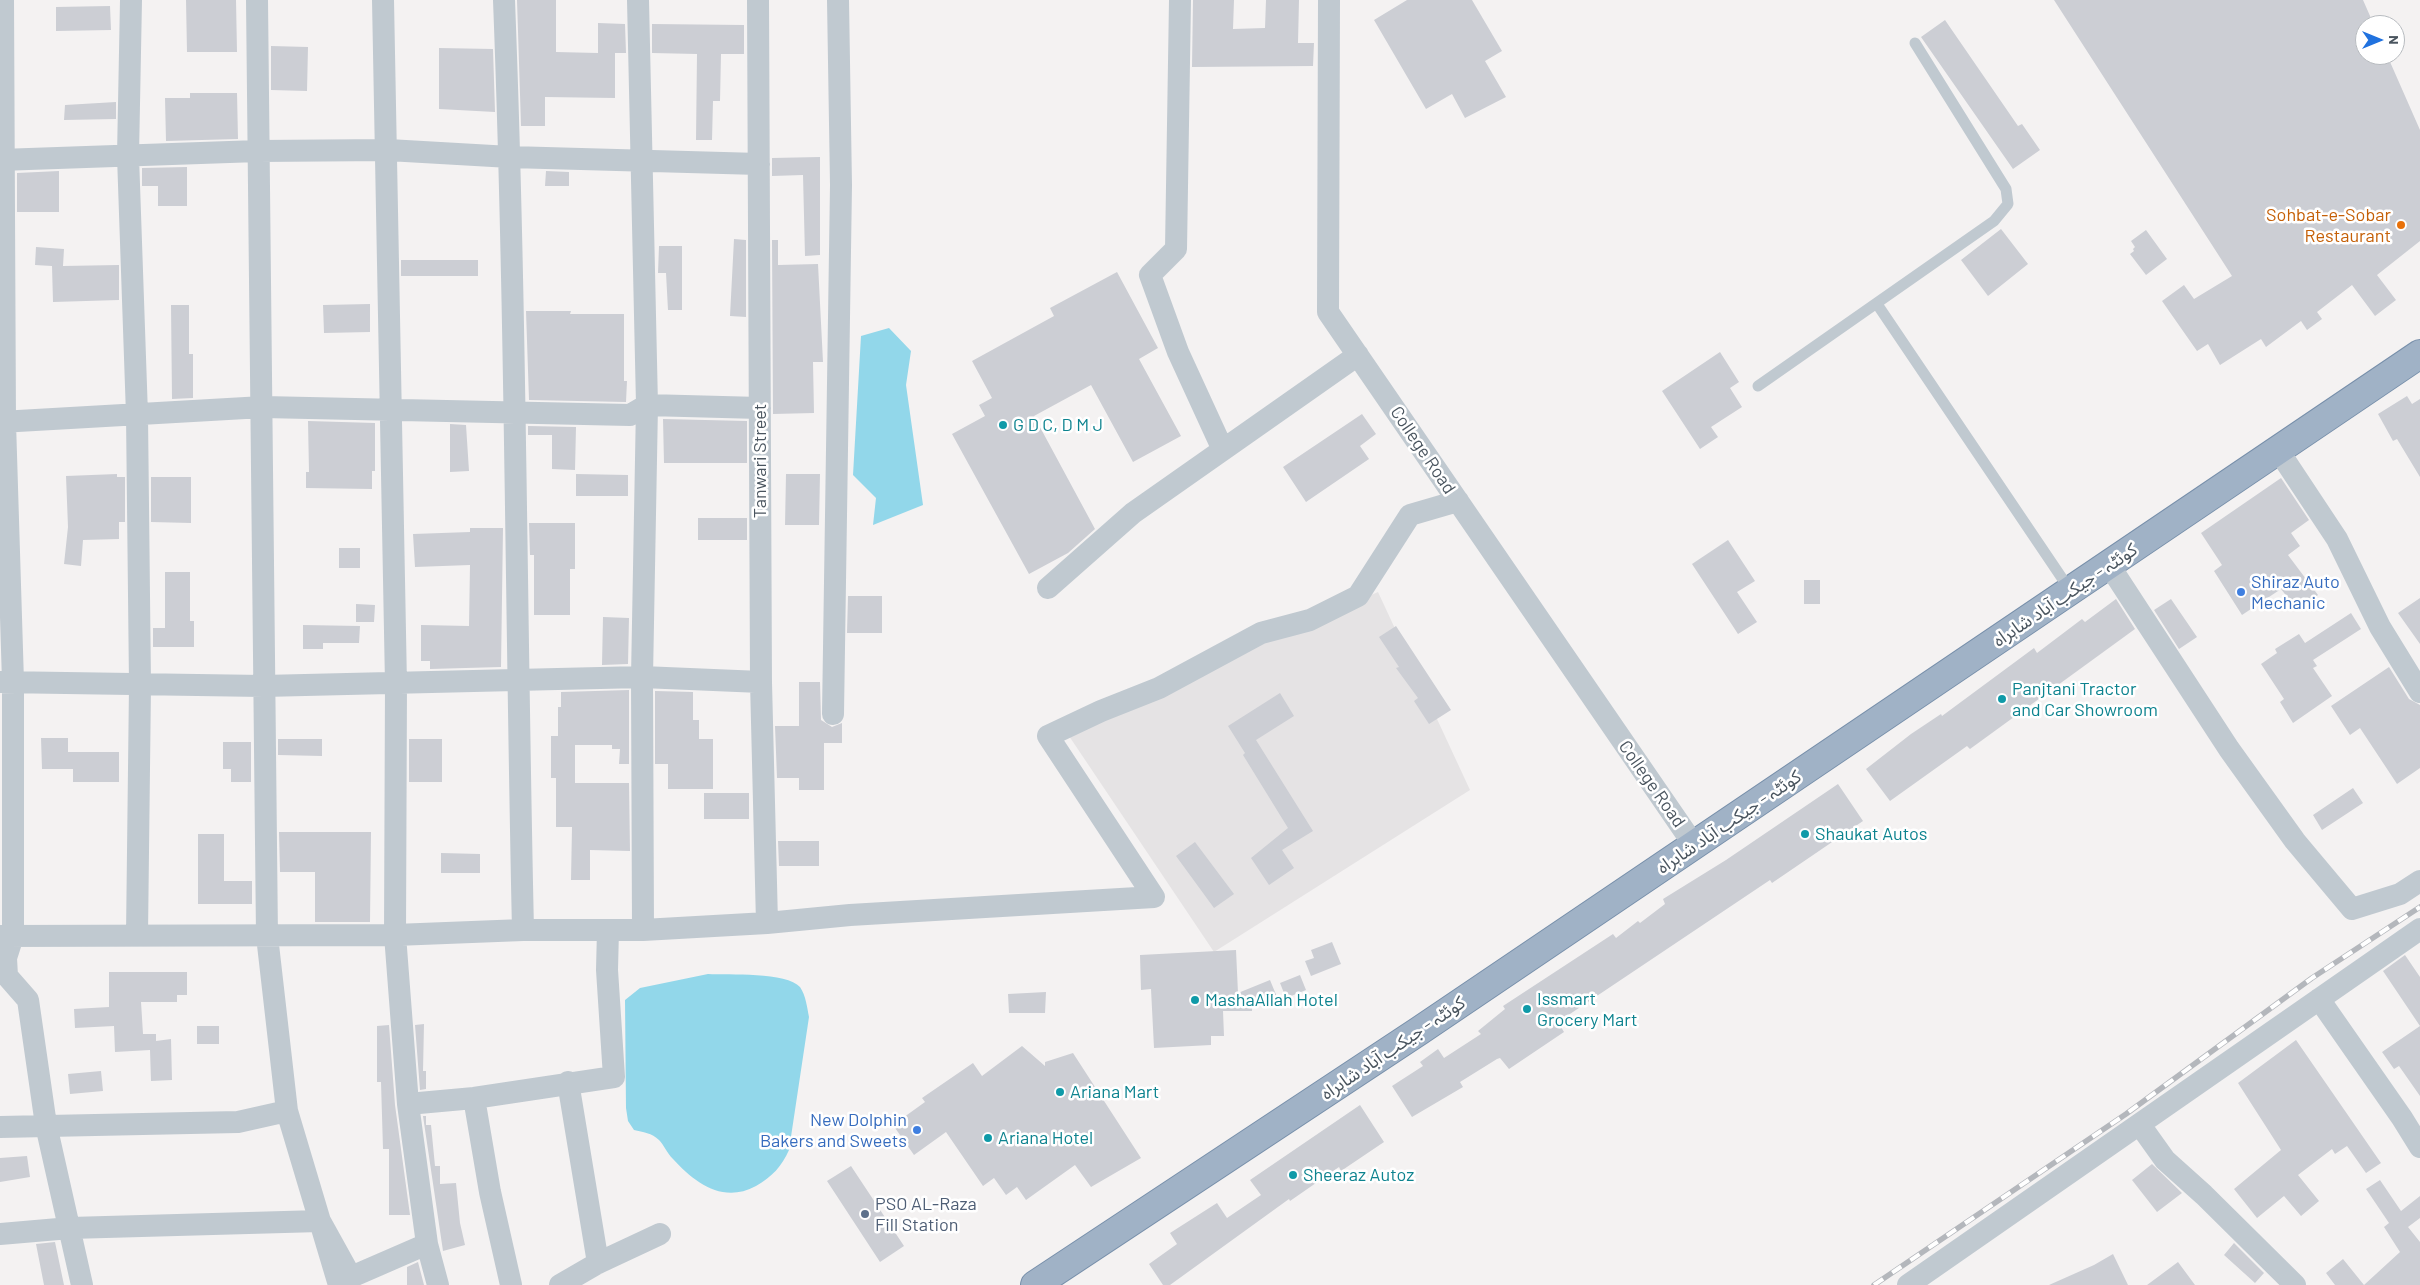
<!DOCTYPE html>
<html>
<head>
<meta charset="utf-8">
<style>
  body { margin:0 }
  #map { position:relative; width:2420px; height:1285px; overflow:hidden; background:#f4f2f2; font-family:Barlow,sans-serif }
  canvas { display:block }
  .north { position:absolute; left:2355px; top:15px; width:50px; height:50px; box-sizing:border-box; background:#fff; border:1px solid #b7bbbf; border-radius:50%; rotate:90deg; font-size:14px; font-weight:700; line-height:20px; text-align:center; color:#4a555f }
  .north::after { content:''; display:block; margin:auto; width:18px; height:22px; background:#2172df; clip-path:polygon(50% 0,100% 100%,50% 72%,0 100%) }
</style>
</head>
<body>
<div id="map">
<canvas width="2420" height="1285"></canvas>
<div class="north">N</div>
</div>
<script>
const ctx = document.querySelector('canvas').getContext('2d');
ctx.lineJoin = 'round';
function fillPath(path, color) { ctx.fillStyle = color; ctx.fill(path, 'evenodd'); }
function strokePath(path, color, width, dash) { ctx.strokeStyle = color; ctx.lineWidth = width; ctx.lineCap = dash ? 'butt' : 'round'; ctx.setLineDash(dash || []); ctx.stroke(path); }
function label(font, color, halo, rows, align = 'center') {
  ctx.font = font + ' Barlow,"Noto Sans Arabic",sans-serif'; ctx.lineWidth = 5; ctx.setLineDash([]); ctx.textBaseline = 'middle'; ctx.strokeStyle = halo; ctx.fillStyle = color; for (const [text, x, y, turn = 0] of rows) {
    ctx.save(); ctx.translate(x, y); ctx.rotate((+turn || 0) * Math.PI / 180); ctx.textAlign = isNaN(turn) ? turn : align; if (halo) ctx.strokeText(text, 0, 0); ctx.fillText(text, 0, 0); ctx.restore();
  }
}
const education = new Path2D(`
  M 1378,592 L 1470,790 L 1214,952 L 1065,730 Z`);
const water = new Path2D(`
  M 889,328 L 911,351 L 906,385 L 923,505 L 873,525 L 876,498 L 853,475 L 861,336 Z
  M 708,974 C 728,975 787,972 800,987 C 806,996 807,1007 809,1017 L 789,1150 C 782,1166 772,1177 756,1186 C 723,1204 695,1183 673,1159 C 667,1153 664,1145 659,1140 C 652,1133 643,1132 634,1130 L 628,1121 L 626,1108 L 625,1000 L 640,988 Z`);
const building = new Path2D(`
  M 186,0 L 236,0 L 237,52 L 187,52 Z
  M 517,0 L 556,0 L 556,52 L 598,53 L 598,23 L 625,24 L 626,53 L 615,53 L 615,98 L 545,97 L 545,126 L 521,126 Z
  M 1193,0 L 1234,0 L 1233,29 L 1265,28 L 1266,0 L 1299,0 L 1298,43 L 1314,43 L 1313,66 L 1192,67 Z
  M 1407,0 L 1472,0 L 1502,51 L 1485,61 L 1506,97 L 1465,118 L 1452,94 L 1426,109 L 1374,20 Z
  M 2054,0 L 2363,0 L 2374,25 L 2365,25 L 2365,55 L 2387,55 L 2420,130 L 2420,241 L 2377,275 L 2396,300 L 2375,316 L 2352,285 L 2317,312 L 2322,319 L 2307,330 L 2301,321 L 2266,347 L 2261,339 L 2220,365 L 2208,344 L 2197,351 L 2162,301 L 2184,285 L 2194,299 L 2232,276 Z
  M 110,6 L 111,30 L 56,31 L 56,7 Z
  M 1945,20 L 2018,126 L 2022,124 L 2040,150 L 2013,169 L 1921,37 Z
  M 652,24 L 744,25 L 744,54 L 721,54 L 720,101 L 713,101 L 712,140 L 696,140 L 697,54 L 652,53 Z
  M 271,46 L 308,47 L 307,91 L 271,90 Z
  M 439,48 L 493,49 L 495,112 L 439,109 Z
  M 190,93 L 237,93 L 238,139 L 166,141 L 165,98 L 190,98 Z
  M 116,102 L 116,119 L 64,120 L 65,105 Z
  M 820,157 L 820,255 L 805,256 L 803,175 L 772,176 L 772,158 Z
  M 187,167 L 187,206 L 158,206 L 158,186 L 142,186 L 142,168 Z
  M 59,171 L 59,212 L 17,212 L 17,173 Z
  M 546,171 L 569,172 L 569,186 L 545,186 Z
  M 2001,229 L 2028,264 L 1988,296 L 1961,260 Z
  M 2146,230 L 2167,259 L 2146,275 L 2130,254 L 2134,251 L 2133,249 L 2135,247 L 2131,241 Z
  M 734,239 L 746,240 L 746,317 L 730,316 Z
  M 772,240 L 778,240 L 778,265 L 818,264 L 823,362 L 813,362 L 814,413 L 773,414 Z
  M 659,246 L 682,246 L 682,310 L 668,310 L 666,273 L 658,273 Z
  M 36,247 L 64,249 L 63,266 L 119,265 L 119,300 L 53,302 L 52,266 L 35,265 Z
  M 401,260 L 478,260 L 478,276 L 401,276 Z
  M 1117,272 L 1158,348 L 1139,359 L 1181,436 L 1133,462 L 1091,385 L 1034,416 L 1095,529 L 1068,553 L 1029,574 L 952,434 L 985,416 L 979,405 L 992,398 L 972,361 L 1054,316 L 1050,308 Z
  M 370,304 L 370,332 L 324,333 L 323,305 Z
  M 171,305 L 189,305 L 189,354 L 193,354 L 193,398 L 172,399 Z
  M 526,311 L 571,311 L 570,314 L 624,314 L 624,381 L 627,381 L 626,402 L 529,400 Z
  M 1720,352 L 1739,382 L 1730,388 L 1742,407 L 1711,427 L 1718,437 L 1700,449 L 1662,391 Z
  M 2407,396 L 2412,404 L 2420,399 L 2420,477 L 2397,439 L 2393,441 L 2378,414 Z
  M 1362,414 L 1376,434 L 1360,446 L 1369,459 L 1306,502 L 1283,467 Z
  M 663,419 L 747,421 L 747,463 L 664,463 Z
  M 308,421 L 375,423 L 375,471 L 372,471 L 372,489 L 306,488 L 306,472 L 309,472 Z
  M 450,424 L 466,425 L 469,471 L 450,472 Z
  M 528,426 L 576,427 L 575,470 L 552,469 L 552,435 L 528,435 Z
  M 117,474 L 117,477 L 125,477 L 125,522 L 119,522 L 119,539 L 83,540 L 81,566 L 64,564 L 68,527 L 66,476 Z
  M 576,474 L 628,475 L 628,496 L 576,496 Z
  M 786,474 L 820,474 L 819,525 L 785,525 Z
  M 151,477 L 191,477 L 191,523 L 151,522 Z
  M 2281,478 L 2309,520 L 2291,533 L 2300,546 L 2288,555 L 2318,595 L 2298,611 L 2281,589 L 2242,615 L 2214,571 L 2222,565 L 2201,533 Z
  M 698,518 L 747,518 L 747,540 L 698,540 Z
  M 529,523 L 575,523 L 575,569 L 570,569 L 570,615 L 534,615 L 534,555 L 530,555 Z
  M 470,528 L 503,528 L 501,667 L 430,669 L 430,661 L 421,661 L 421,625 L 469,626 L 470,565 L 415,567 L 413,534 L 470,532 Z
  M 1728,540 L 1755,581 L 1737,592 L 1757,622 L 1738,634 L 1692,564 Z
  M 339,548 L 360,548 L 360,568 L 339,568 Z
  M 165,572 L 190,572 L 190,621 L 194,621 L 194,647 L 153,647 L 153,628 L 165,628 Z
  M 1804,580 L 1820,580 L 1820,604 L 1804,604 Z
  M 848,596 L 882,596 L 882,633 L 847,633 Z
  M 2420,598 L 2420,644 L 2398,613 Z
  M 2116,599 L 2135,629 L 1970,749 L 1967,746 L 1890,801 L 1866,769 L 1911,734 L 1941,714 L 1942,716 L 2034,648 L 2037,653 L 2082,619 L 2085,622 Z
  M 2171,599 L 2197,637 L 2179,649 L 2154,610 Z
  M 356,604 L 375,605 L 374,622 L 356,622 Z
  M 2351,613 L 2361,629 L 2313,660 L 2317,666 L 2313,668 L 2332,696 L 2293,723 L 2280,702 L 2284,699 L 2261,664 L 2277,653 L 2275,649 L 2299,634 L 2305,643 Z
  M 603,617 L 629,618 L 628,664 L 602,665 Z
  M 303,625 L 360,626 L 359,643 L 323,643 L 323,649 L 303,649 Z
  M 1396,626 L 1451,710 L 1429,724 L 1414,701 L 1418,698 L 1396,668 L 1399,667 L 1379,637 Z
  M 2389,667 L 2409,699 L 2420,705 L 2420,768 L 2397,784 L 2360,728 L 2350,735 L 2331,706 Z
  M 799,682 L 820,682 L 821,720 L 832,727 L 842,723 L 842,743 L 824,743 L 824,790 L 799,790 L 799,778 L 777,778 L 775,726 L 799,726 Z
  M 629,690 L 629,764 L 619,764 L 620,749 L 612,749 L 612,745 L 575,745 L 575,783 L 629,783 L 630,851 L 590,850 L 590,880 L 571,880 L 572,827 L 556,827 L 556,778 L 551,778 L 551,736 L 558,736 L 558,707 L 561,707 L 561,692 Z
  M 655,691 L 693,692 L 693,720 L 699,720 L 699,739 L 713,739 L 713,789 L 668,789 L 668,764 L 655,764 Z
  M 1280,693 L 1294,716 L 1256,740 L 1313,831 L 1282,850 L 1294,868 L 1269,885 L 1251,858 L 1288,828 L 1243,755 L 1245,753 L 1228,726 Z
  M 41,738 L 68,738 L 68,752 L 119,752 L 119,782 L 73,782 L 73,769 L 42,769 Z
  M 278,739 L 322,739 L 322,756 L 278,755 Z
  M 409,739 L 442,739 L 442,782 L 409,782 Z
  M 223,742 L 251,742 L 251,782 L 231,782 L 231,769 L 223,769 Z
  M 1838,784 L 1863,821 L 1772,883 L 1770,880 L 1558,1022 L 1564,1032 L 1509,1069 L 1500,1058 L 1497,1059 L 1460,1082 L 1463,1087 L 1412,1117 L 1392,1086 L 1423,1066 L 1420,1062 L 1438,1049 L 1444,1058 L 1481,1034 L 1478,1031 L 1505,1009 L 1503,1006 L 1613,934 L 1616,938 L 1638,921 L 1640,923 L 1665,904 L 1663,899 L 1726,860 Z
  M 2353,788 L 2363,803 L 2322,830 L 2313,815 Z
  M 704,793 L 749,793 L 749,819 L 704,819 Z
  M 279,832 L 371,832 L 370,922 L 315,922 L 315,872 L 280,872 Z
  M 198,834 L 224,834 L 224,881 L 252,881 L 252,904 L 198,904 Z
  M 778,841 L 819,841 L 819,866 L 779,866 Z
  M 1195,842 L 1234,894 L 1214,908 L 1176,856 Z
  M 441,853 L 480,854 L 480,873 L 441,873 Z
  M 1332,942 L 1341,964 L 1311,976 L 1305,961 L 1314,958 L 1311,950 Z
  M 1236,950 L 1238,993 L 1270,980 L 1277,997 L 1252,1007 L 1252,1011 L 1223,1011 L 1224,1036 L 1211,1036 L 1211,1045 L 1154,1048 L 1151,989 L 1141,990 L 1140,955 Z
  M 2405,955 L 2420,977 L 2420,1026 L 2383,971 Z
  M 109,972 L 187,972 L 187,995 L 177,995 L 177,1002 L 141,1002 L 143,1034 L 156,1034 L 156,1041 L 171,1039 L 172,1080 L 151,1081 L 150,1050 L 115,1052 L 114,1026 L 75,1028 L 74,1009 L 109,1007 Z
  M 1300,975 L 1306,990 L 1286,998 L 1280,983 Z
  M 1046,992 L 1045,1013 L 1009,1013 L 1008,994 Z
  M 424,1024 L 423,1071 L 426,1071 L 426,1089 L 420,1090 L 415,1025 Z
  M 389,1025 L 395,1105 L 410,1215 L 389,1215 L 389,1149 L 383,1149 L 381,1082 L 377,1082 L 377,1026 Z
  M 197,1026 L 219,1026 L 219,1044 L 197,1044 Z
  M 2420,1026 L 2420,1096 L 2399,1066 L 2394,1069 L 2382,1052 Z
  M 2296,1040 L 2381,1163 L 2366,1173 L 2347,1146 L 2335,1154 L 2332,1149 L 2298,1175 L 2319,1201 L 2301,1216 L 2284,1196 L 2257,1218 L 2234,1189 L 2281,1150 L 2238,1083 Z
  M 1022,1046 L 1045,1066 L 1045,1062 L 1073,1053 L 1141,1158 L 1091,1187 L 1075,1165 L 1026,1200 L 1017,1187 L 1006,1195 L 994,1178 L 983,1186 L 946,1132 L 914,1155 L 893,1125 L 925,1102 L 922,1098 L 973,1063 L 982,1076 Z
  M 101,1071 L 103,1091 L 70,1094 L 68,1074 Z
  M 1360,1105 L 1384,1142 L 1341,1171 L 1339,1167 L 1290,1201 L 1289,1199 L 1170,1285 L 1163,1285 L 1149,1264 L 1177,1244 L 1170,1233 L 1217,1203 L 1227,1218 L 1261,1195 L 1250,1180 Z
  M 423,1116 L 426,1116 L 426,1125 L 431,1125 L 435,1166 L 440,1166 L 440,1184 L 456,1183 L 460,1223 L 465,1245 L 443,1251 Z
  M 27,1156 L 30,1177 L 0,1182 L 0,1158 Z
  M 2152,1164 L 2182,1193 L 2157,1212 L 2132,1180 Z
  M 851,1166 L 904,1246 L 880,1262 L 827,1181 Z
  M 2380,1180 L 2401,1211 L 2420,1196 L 2420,1218 L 2408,1227 L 2420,1242 L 2420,1285 L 2364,1285 L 2400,1252 L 2384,1227 L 2389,1223 L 2366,1189 Z
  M 55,1242 L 64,1285 L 44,1285 L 36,1244 Z
  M 2234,1243 L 2264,1273 L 2255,1283 L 2224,1255 Z
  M 2113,1254 L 2128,1285 L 2049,1285 L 2094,1265 Z
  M 2343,1259 L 2364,1285 L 2335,1285 L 2326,1273 Z
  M 418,1262 L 424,1285 L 407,1285 L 407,1267 Z
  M 2178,1262 L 2195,1285 L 2147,1285 Z`);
const service = new Path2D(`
  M 1877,304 L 2070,590
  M 1758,386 L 1994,221 L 2008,204 L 2006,189 L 1915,43`);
const minor = new Path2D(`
  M 3,0 L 5,422 L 13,682 L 13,936 L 6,958 L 7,976 L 28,1000 L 46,1125 L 82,1285
  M 131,0 L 128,156 L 137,415 L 140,685 L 137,935
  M 257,0 L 267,936 L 287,1111 L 339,1285
  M 383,0 L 396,684 L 395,935 L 408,1104 L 427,1244 L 438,1285
  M 504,0 C 516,310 516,620 523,930
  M 638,0 L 647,405 L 642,677 L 643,930
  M 758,0 L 761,682 L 767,923
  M 1180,0 L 1176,249 L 1150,275 L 1178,352 L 1223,450
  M 1329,0 L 1328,312 L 1694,845
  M 0,160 L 258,151 L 388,150 L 510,157 L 759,164
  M 0,422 L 263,407 L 630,415 L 647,405 L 760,408
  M 2278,450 L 2337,539 L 2380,627 L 2420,692
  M 2109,565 L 2229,749 L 2295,841 L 2352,909 L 2400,894 L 2420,881
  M 1048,588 L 1133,513 L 1358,355
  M 0,682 L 263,686 L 642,677 L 761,682
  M 833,714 L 841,185 L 838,0
  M 0,936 L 395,935 L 523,930 L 643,930 L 767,923 L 850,915 L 1154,897 L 1048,736 L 1101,711 L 1159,688 L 1261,633 L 1310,620 L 1358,596 L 1410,515 L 1458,501
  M 2319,999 L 2402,1118 L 2420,1147
  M 568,1082 L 598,1263
  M 474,1098 L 490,1192 L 511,1285
  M 408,1104 L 474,1098 L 614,1077 L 607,970 L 608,930
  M 2140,1125 L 2165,1160 L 2204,1195 L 2295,1285
  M 0,1127 L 238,1122 L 287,1111
  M 0,1234 L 70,1228 L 320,1221 L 351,1277 L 427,1244
  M 560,1285 L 598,1263 L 660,1234
  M 1908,1285 L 2420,929`);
const trunk = new Path2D(`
  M 1035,1285 L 1419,1031 L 2420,354`);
const rail = new Path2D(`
  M 1874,1285 L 2126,1114 L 2312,978 L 2420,907`);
const markers = [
  [2401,225,5,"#e8710a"],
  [1003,425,5,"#0f9aa8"],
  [2241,592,5,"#3f7fe0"],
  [2002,699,5,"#0f9aa8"],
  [1805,834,5,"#0f9aa8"],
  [1195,1000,5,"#0f9aa8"],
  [1527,1009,5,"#0f9aa8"],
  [1060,1092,5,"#0f9aa8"],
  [917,1130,5,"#3f7fe0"],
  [988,1138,5,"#0f9aa8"],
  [1293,1175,5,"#0f9aa8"],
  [865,1214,5,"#5c6f8a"]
];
const foodNames = [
  ["Sohbat-e-Sobar",2391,215],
  ["Restaurant",2391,236]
];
const cultureNames = [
  ["G D C, D M J",1013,425],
  ["Panjtani Tractor",2012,689],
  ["and Car Showroom",2012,710],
  ["Shaukat Autos",1815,834],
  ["Issmart",1537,999],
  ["Grocery Mart",1537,1020],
  ["MashaAllah Hotel",1205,1000],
  ["Ariana Mart",1070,1092],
  ["Ariana Hotel",998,1138],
  ["Sheeraz Autoz",1303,1175]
];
const streetNames = [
  ["College Road",1423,450,56],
  ["Tanwari Street",760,461,-90],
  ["کوئٹہ - جیکب آباد شاہراہ",2065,595,-34],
  ["College Road",1652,784,55],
  ["کوئٹہ - جیکب آباد شاہراہ",1729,822,-34],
  ["کوئٹہ - جیکب آباد شاہراہ",1393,1048,-34]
];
const shopNames = [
  ["Shiraz Auto",2251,582],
  ["Mechanic",2251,603],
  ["New Dolphin",907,1120,"right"],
  ["Bakers and Sweets",907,1141,"right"]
];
const serviceNames = [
  ["PSO AL-Raza",875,1204],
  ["Fill Station",875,1225]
];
fillPath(education, '#e5e3e4');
fillPath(water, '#92d7ea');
fillPath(building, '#ccced4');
strokePath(trunk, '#778faa', 30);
strokePath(service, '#c0c9d0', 11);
strokePath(minor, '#c0c9d0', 22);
strokePath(trunk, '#a0b2c6', 28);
strokePath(rail, '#b4b7bc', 5.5);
strokePath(rail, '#fff', 4, [11]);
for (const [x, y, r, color] of markers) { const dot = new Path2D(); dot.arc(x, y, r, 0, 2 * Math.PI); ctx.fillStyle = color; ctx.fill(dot); strokePath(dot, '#fff', 2); }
label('18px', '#c56008', '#fff', foodNames, 'right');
label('18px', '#0d838f', '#fff', cultureNames, 'left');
label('18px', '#4a555f', '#fff', streetNames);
label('18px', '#366cbe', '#fff', shopNames, 'left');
label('18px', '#4e5e75', '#fff', serviceNames, 'left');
</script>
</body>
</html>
